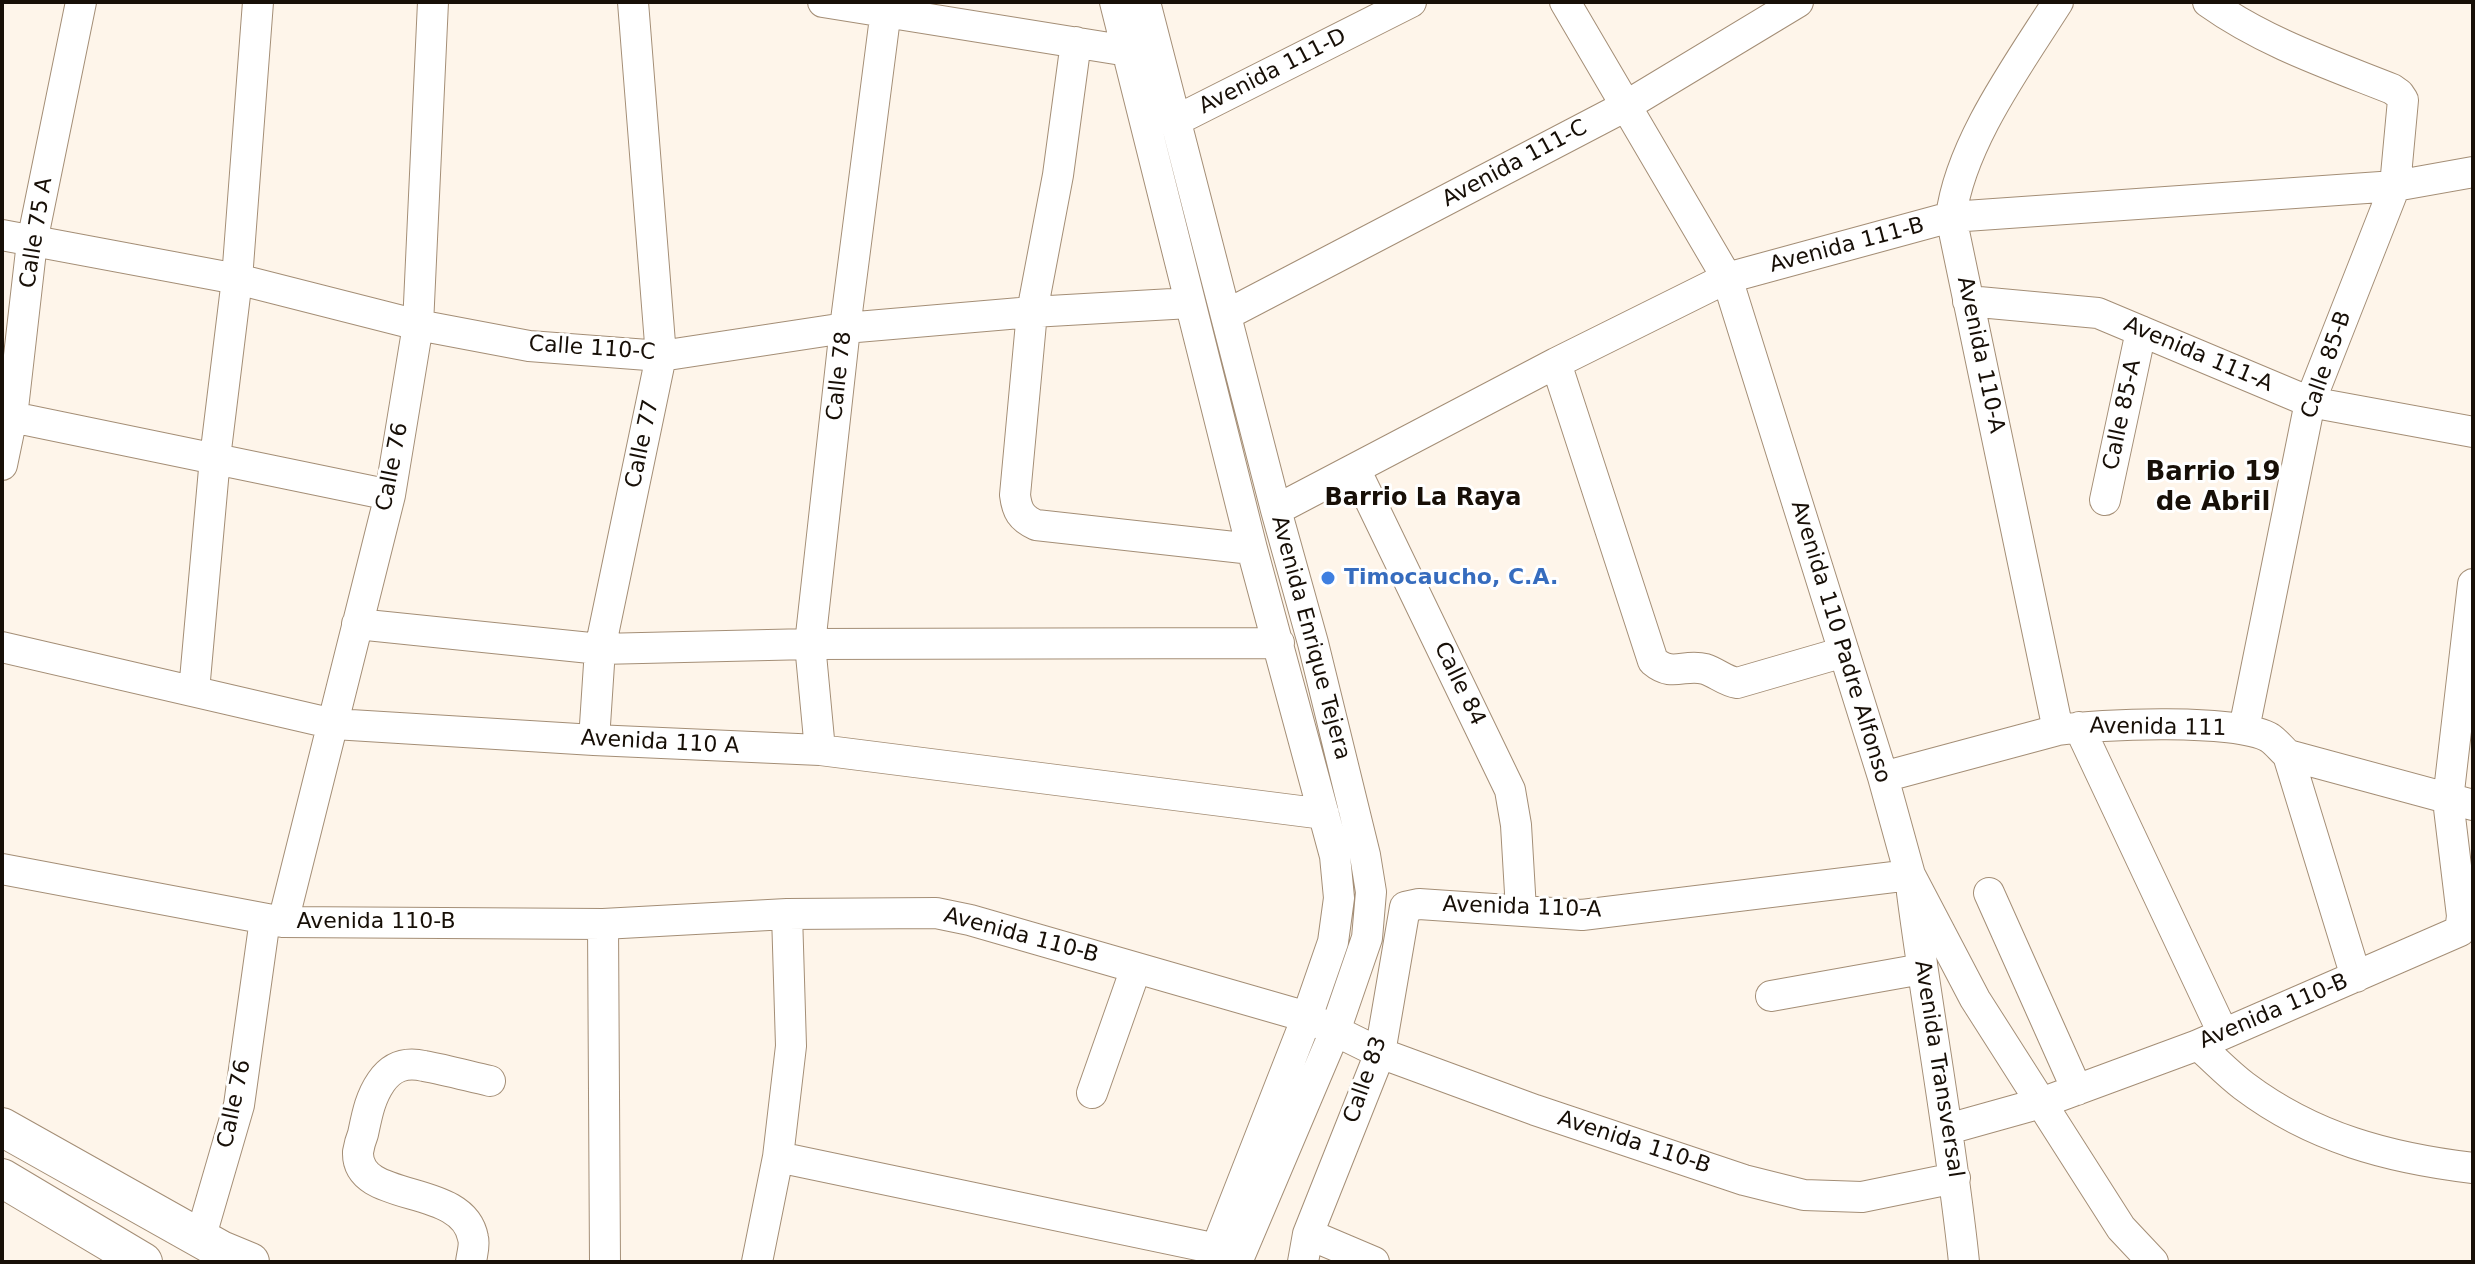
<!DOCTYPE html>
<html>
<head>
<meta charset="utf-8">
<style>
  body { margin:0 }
  #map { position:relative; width:2475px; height:1264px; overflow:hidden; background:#fef5ea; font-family:"DejaVu Sans",sans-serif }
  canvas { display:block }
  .frame { position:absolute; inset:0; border:4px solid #170f07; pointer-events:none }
</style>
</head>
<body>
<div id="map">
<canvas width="2475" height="1264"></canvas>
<div class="frame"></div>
</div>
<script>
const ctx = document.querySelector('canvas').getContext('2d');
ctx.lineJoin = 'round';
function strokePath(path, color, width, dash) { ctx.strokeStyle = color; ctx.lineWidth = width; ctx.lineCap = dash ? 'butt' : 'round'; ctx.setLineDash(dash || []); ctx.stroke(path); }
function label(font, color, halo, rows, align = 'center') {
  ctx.font = font + ' "DejaVu Sans",sans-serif'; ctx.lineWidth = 6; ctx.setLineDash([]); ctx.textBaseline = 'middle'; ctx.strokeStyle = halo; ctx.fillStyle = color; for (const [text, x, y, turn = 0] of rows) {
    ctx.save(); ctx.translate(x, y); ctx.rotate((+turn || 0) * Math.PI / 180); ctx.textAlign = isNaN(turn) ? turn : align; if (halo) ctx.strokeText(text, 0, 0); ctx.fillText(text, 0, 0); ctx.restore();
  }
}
const minor = new Path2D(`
  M 823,2 L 1128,51
  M 1115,2 L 1252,549 L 1335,856 L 1339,898 L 1333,942 L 1307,1017 L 1211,1262
  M 1145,2 L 1276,510 L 1313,643 L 1365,855 L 1371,892 L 1367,938 L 1335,1031 L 1237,1262
  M 1565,2 L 1727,278 L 1883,777 L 1910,875 L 1975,999 L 2121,1228 L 2153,1262
  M 2058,2 C 2018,65 1960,144 1951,217 L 2058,730
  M 2208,2 C 2264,42 2329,64 2392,89 L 2399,94 L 2403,100 L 2395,186 L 2310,402 L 2244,729
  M 1076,42 L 1058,175 L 1032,312 L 1015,495 C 1017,511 1021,518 1036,525 L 1252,549
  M 1177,120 L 1411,2
  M 2,235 L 237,279 L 418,325 L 529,346 L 661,356 L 845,328 L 1032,312 L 1190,303
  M 1968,301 L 2098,313 L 2310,402 L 2473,432
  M 1226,315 L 1624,107 L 1798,2
  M 1556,363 L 1653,661 C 1673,678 1684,663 1705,669 C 1717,673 1725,681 1737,683 L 1844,652
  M 12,417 L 390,495
  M 2,465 L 12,417 L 32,242 L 81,2
  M 1355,469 L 1510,790 L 1516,825 L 1521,910
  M 2105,500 L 2141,331
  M 1276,510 L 1556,363 L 1727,278 L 1951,217 L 2395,186 L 2473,172
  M 357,624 L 600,649 L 810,644 L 1279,643
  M 2,647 L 334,724 L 594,740 L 820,750 L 1324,814
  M 194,691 L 215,458 L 237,279 L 258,2
  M 2079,727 L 2223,1033
  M 594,740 L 600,649 L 661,356 L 633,2
  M 820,750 L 810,644 L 845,328 L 887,2
  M 2288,755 L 2356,977
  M 1883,777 L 2058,730 C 2098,724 2237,718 2270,738 C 2276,742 2282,750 2288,755 L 2473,805
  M 2,869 L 283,922 L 603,924 L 787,914 L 936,913 L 970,920 L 1307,1017 L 1380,1053 L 1535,1110 L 1744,1180 L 1804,1195 L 1862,1197 L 1955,1178
  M 1912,893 C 1928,1016 1951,1138 1964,1262
  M 1989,893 L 2077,1090
  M 283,922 L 390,495 L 418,325 L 433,2
  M 603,924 L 605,1262
  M 1771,996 L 1922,969
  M 2198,1045 C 2213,1058 2228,1074 2244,1086 C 2313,1138 2389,1158 2473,1168
  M 1092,1093 L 1136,968
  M 1948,1129 L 2041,1103 L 2198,1045 L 2460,931 L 2462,916 L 2448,800 L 2473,584
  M 778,1157 L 1217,1249
  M 1308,1234 L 1374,1262
  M 200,1239 L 239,1105 L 265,919
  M 471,1262 C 472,1254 475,1245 473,1238 C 463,1182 356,1205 358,1152 C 359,1146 361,1139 363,1134 C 367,1115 370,1098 381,1082 C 392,1066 406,1062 424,1066 C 446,1070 468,1076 490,1081
  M 757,1262 L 778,1157 L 791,1046 L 787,914
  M 1303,1262 L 1308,1234 L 1380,1053 L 1405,907 L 1419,904 L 1582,915 L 1910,875`);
const major = new Path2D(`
  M 2,1127 L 221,1250 L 250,1262
  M 2,1178 L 143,1262`);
const markers = [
  [1328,578,8,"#3f7fe0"]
];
const streetNames = [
  ["Avenida 111-D",1273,72,-27],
  ["Avenida 111-C",1515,164,-28],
  ["Calle 75 A",37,233,-81],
  ["Avenida 111-B",1847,246,-15],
  ["Calle 110-C",592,349,4],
  ["Avenida 110-A",1980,355,78],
  ["Avenida 111-A",2198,355,23],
  ["Calle 85-B",2327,365,-71],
  ["Calle 78",840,376,-84],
  ["Calle 85-A",2123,415,-78],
  ["Calle 77",643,444,-78],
  ["Calle 76",393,467,-79],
  ["Avenida Enrique Tejera",1310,638,75],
  ["Avenida 110 Padre Alfonso",1840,642,73],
  ["Calle 84",1459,684,64],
  ["Avenida 111",2158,728,1],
  ["Avenida 110 A",660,743,3],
  ["Avenida 110-A",1522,908,2],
  ["Avenida 110-B",376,922],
  ["Avenida 110-B",1021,936,15],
  ["Avenida 110-B",2274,1012,-23],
  ["Avenida Transversal",1938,1069,81],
  ["Calle 83",1366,1080,-71],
  ["Calle 76",235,1104,-78],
  ["Avenida 110-B",1634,1143,18]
];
const shopNames = [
  ["Timocaucho, C.A.",1344,578]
];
const neighbourhoodNames = [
  ["Barrio La Raya",1423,499]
];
const quarterNames = [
  ["Barrio 19",2213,473],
  ["de Abril",2213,503]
];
strokePath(minor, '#a48e76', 32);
strokePath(major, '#a48e76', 40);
strokePath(minor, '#fff', 30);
strokePath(major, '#fff', 38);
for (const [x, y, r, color] of markers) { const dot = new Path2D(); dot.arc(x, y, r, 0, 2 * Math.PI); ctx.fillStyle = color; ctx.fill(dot); strokePath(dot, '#fff', 3); }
label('22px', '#170f07', '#fff', streetNames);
label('bold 22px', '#366cbe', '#fff', shopNames, 'left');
label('bold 24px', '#170f07', '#fff', neighbourhoodNames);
label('bold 26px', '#170f07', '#fff', quarterNames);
</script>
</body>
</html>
